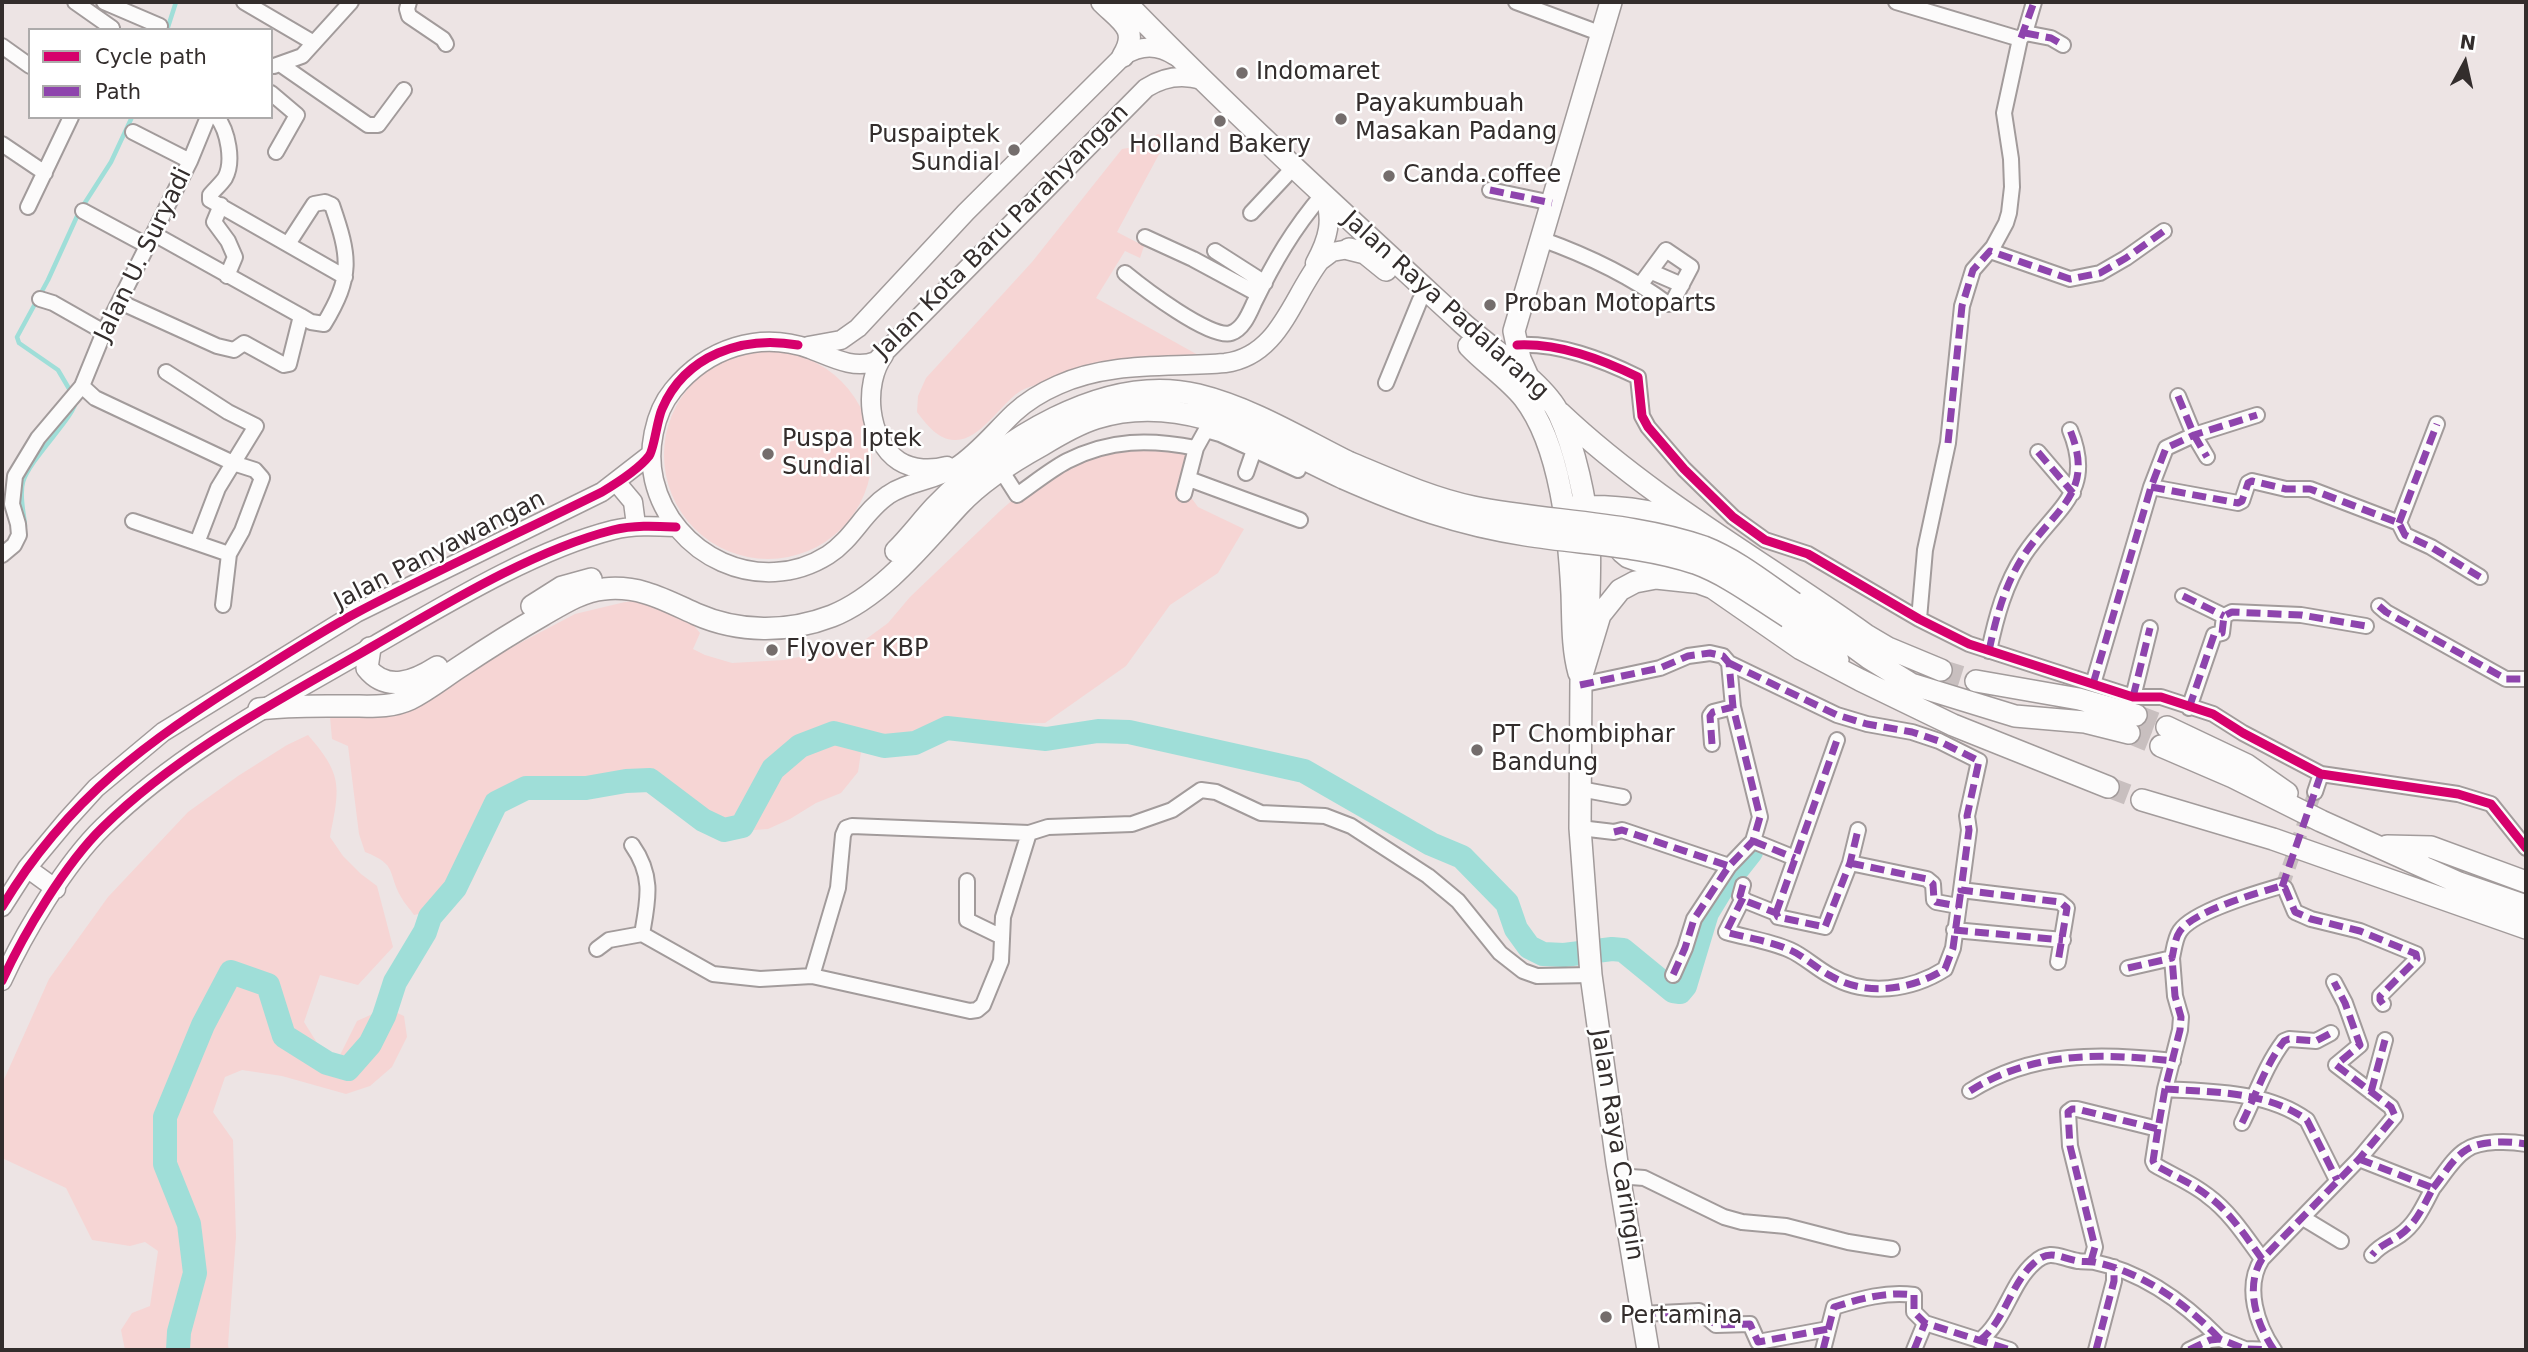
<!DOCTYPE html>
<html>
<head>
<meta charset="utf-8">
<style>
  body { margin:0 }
  #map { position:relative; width:2528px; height:1352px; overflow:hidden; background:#ede4e4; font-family:"DejaVu Sans",sans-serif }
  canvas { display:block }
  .frame { position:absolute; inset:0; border:4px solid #332d2c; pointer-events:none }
  .legend { position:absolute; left:28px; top:28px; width:245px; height:91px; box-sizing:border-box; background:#fff; border:2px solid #adabab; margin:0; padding:9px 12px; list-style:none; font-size:21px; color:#332d2c }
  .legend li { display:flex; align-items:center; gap:14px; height:35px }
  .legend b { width:35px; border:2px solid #adabab }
  .north { position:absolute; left:2430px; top:28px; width:70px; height:70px; -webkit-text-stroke:5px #fff; paint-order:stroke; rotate:8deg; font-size:19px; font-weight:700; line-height:28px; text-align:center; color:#332d2c }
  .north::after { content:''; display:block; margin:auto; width:24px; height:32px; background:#332d2c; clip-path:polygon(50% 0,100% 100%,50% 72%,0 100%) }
</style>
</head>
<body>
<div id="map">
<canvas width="2528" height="1352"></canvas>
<div class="frame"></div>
<ul class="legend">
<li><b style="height:9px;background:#d6006c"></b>Cycle path</li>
<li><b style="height:9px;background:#8e44ad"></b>Path</li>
</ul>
<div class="north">N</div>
</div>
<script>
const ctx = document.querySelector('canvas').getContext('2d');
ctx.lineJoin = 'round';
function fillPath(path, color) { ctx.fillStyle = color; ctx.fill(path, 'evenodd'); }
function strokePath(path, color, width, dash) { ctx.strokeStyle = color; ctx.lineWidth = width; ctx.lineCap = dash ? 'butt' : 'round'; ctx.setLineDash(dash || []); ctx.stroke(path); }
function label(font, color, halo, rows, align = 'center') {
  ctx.font = font + ' "DejaVu Sans",sans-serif'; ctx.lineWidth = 5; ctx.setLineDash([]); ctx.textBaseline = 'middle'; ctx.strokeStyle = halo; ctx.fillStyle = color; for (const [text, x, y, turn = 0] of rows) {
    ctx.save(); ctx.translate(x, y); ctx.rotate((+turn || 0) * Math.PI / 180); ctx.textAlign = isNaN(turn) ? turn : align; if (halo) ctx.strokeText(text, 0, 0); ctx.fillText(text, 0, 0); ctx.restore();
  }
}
const green = new Path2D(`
  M 1158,134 L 1166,137 L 1163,147 L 1117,232 L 1144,246 L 1140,258 L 1125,251 L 1096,298 L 1198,355 C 1146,357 1094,362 1044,382 C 1037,385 1026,387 1019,392 C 1001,404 980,440 956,440 C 939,441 926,424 917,412 L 918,396 L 926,378 L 1032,262 L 1122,149 L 1134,147 Z
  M664 455a104 104 0 1 1 208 0a104 104 0 1 1-208 0Z
  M 1120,437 L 1187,439 L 1197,445 L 1190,496 L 1198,507 L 1244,529 L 1218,573 L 1170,605 L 1126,666 L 1045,723 L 941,724 L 915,736 L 888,739 L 855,732 L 861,752 L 858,772 L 841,793 L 816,803 L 790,819 L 768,829 L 754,830 L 734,838 L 706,830 L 659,793 L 638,786 L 594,793 L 532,792 L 507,805 L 472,881 L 447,908 L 414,915 C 410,909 404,903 401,897 C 387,872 398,865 365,852 L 359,834 L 348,746 L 332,739 L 330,717 L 333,706 L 444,683 L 575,614 L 625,602 L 655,599 L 683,612 L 700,633 L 693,649 L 705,655 L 732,663 L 784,660 L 858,645 L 888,623 L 910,597 L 1001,510 L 1053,465 L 1075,450 Z
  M 308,735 C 343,775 340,787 330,837 L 343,856 L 361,874 L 377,886 L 393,947 L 358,985 L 320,975 L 304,1022 L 324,1054 L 340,1055 L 357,1021 L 386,1008 L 404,1016 L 407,1037 L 392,1067 L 370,1086 L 346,1094 L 282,1076 L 242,1070 L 225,1077 L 213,1112 L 233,1140 L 236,1237 L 228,1345 L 229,1350 L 125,1350 L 121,1330 L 132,1313 L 150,1306 L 158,1251 L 145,1242 L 130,1246 L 92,1240 L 66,1188 L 2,1158 L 2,1084 L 49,979 L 108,897 L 188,812 L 238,776 L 287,745 Z`);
const stream = new Path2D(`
  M 167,30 L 176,2
  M 71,392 L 58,370 L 19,343 L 17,337 L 48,280 L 79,212 L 111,162 L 132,117
  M 25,526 C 24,512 19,496 23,482 C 30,458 78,414 76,399`);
const river = new Path2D(`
  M 178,1350 L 179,1332 L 195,1273 L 189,1224 L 165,1164 L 165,1117 L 203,1025 L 231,972 L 268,985 L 284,1036 L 327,1063 L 348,1069 L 370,1044 L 384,1016 L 395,982 L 425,932 L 430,917 L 455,888 L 496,803 L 526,788 L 586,788 L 626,781 L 650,780 L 703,820 L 724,830 L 742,826 L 773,769 L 800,746 L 834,733 L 884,746 L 915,743 L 947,728 L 1046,739 L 1098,731 L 1129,732 L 1304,771 L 1431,844 L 1462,857 L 1507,903 L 1516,929 L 1529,947 L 1543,954 L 1564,955 L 1612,949 L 1623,950 L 1673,991 L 1680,992 L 1685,986 L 1707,913 L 1721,890 L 1751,852`);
const minorTunnel = new Path2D(`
  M 2282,887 L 2315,792`);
const highwayTunnel = new Path2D(`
  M 1941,670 L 1976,681
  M 2136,715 L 2167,727
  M 2129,733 L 2161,746
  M 2108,787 L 2142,800`);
const minor = new Path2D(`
  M 75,2 L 112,28
  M 104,2 L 160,26
  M 244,2 L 314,43
  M 409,2 L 407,9 L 409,16 L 443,39 L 446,44
  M 1516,2 L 1602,34
  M 1896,2 L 2020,39
  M 2025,33 L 2051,38 L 2063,45
  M 2,46 L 30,66
  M 280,64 L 368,125 L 378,125 L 404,90
  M 274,66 L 302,56 L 351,2
  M 271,93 L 297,115 L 276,152
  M 217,117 C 228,131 234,162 225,178 C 221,184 215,189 210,195 L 210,200 L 345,277
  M 133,132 L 190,161
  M 2,144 L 45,173
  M 1490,190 L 1552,203
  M 221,205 L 214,222 L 228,241 L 235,257 L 227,276
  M 28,207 L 71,117
  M 83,211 L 148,246
  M 1251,213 L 1294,167
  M 1145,237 L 1193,259 L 1258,294
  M 1541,239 C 1586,255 1629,275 1668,304 L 1672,303 L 1691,267 L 1666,250 L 1641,284
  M 288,244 L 314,204 L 325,202 L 332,205 C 350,257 353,276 324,324 L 311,322 L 301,316
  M 1215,251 L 1265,283
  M 1990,251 L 2070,279 L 2100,273 L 2126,258 L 2164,231
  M 1652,272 L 1682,285
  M 1125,273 C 1142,287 1211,340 1231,333 C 1243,329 1249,314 1254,303 C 1274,262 1293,229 1323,194
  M 40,299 L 53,303 L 104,332
  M 120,302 L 217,346 L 234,350 L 244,343 L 284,365 L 289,364 L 301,316 L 154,234
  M 1517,345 C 1559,343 1601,359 1638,377 L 1642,416 L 1648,427 L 1684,469 L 1733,517 L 1765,540 L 1808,554 L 1919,619 L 1969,644 L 2133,697 L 2161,697 L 2213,714 L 2243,733 L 2321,774 L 2458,794 L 2491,804 L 2526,848
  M 166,372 L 228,412 L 256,426 L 218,488 L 197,543 L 229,554
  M 1386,383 L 1420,300
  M 82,386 L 95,398 L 233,463 L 255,470 L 262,478 L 242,531 L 229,554 L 223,605
  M 2178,396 L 2194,435 L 2207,457
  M 2038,452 L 2073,493
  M 1001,470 L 1017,495 C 1033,484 1050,470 1067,461 C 1110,439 1150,439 1196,448
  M 1246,473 L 1254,450
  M 1189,479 L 1300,520
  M 2151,487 L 2238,503 L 2242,501 L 2248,483 L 2252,481 L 2286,489 L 2310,489 L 2399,523 L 2405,535 L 2431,547 L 2480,577
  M 1184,494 L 1196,448 L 1206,430 L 1220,434 L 1298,470
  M 133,521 L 197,543
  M 2399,523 L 2437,424
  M 2,555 L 14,545 L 19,535 L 18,524 L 12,504 L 15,476 L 38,438 L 82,386 L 104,332 L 190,161 L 208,117
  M 2183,596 L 2224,616
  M 2379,606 L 2386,612 L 2506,679 L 2526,679
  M 1919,619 L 1925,550 L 1948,443 L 1962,306 L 1973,270 L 1993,247 L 2006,223 L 2009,213 L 2012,187 L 2011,159 L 2004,113 L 2020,39 L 2025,33 L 2034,2
  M 1989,651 C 1996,617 2005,584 2024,555 C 2055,508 2096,493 2070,430
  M 1729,663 L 1837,715 L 1867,724 L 1912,732 L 1939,741 L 1979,761 L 1967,816 L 1969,830 L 1961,890 L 2060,902 L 2067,908 L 2058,962
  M 2093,684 L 2151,487 L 2166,448 L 2194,435 L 2257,415
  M 1580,685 L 1660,668 L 1688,656 L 1710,653 L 1723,656 L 1729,663 L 1733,707 L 1760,817 L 1753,841 L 1729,866 L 1694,919 L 1685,948 L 1673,975
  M 2133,697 L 2150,628
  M 2189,708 L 2214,635 L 2222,633 L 2224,616 L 2232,612 L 2301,615 L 2366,626
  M 1712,744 L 1710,716 L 1713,712 L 1733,707
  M 1580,789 L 1623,797
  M 2315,792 L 2321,774
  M 1580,828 L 1614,832 L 1622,830 L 1729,866
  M 1753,841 L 1795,858
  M 632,845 C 654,876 648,900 642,934
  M 1850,863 L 1927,879 L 1933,884 L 1934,900 L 1936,902 L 1958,906
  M 967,881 L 967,920 L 1002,937
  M 1743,885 L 1740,896 L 1746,901 L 1776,913 L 1778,917 L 1825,927 L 1850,863 L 1858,830
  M 1743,898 L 1726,932 C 1747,938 1770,941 1790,950 C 1804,956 1817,969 1831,976 C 1866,997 1912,990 1945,969 L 1953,948 L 1961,890
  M 1776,913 L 1837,740
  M 1954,930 L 2063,940
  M 597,949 L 609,940 L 642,934 L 713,974 L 760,979 L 812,976 L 970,1011 L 977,1010 L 983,1005 L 1001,961 L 1003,917 L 1029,833
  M 2128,968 L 2172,958 C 2174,949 2175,938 2180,931 C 2194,911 2257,893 2281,886 L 2285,888 L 2295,912 L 2311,919 L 2360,931 L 2416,954 L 2417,959 L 2380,996 L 2380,1000 L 2383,1004
  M 812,976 L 838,888 L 843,835 L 846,828 L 852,826 L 1029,833 L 1048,827 L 1132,824 L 1172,810 L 1201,790 L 1216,792 L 1261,813 L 1325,816 L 1351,826 L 1428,876 L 1458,901 L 1500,953 L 1523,971 L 1537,976 L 1591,975
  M 2165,1089 C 2212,1092 2267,1091 2307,1120 L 2337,1180
  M 1970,1091 C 2033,1051 2102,1053 2173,1061
  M 2371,1092 L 2385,1040
  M 2242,1123 C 2256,1095 2265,1066 2284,1041 L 2289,1039 L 2316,1041 L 2331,1033
  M 2158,1129 L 2153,1161 L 2155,1165 C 2172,1175 2192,1183 2208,1196 C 2230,1212 2246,1237 2262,1259
  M 2359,1159 L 2433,1188 C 2424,1205 2416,1224 2400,1235 C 2390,1242 2380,1245 2372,1255
  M 1620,1180 L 1631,1177 L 1644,1178 L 1724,1217 L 1742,1222 L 1786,1226 L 1848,1242 L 1892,1249
  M 2433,1188 C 2443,1176 2453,1158 2466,1150 C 2480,1140 2510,1141 2526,1144
  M 2303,1218 L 2341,1241
  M 2091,1261 L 2095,1247 L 2070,1146 L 2068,1112 L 2072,1109 L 2077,1109 L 2158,1129 L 2165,1089 L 2180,1030 L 2181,1017 L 2175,996 L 2172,958
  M 1642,1314 L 1699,1311 L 1716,1325 L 1750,1324 L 1758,1342 L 1828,1329
  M 1979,1341 C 2005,1322 2010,1284 2034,1263 C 2050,1248 2060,1258 2078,1261 C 2083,1262 2089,1261 2094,1262 C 2143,1272 2186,1304 2220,1339
  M 1823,1350 L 1834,1307 C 1860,1299 1887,1291 1914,1295 L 1914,1312 L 1925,1323 L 2010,1350
  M 1914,1350 L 1925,1323
  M 2096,1350 L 2114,1281 L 2114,1267
  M 2189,1350 L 2210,1340 L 2220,1339 L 2245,1349 L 2274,1350
  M 2274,1350 C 2257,1325 2244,1287 2262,1259 L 2359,1159 L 2395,1116 L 2391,1107 L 2336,1065 L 2360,1045 L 2345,1003 L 2334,982`);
const major = new Path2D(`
  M 1202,80 C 1182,74 1163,77 1146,88 L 876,361 C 854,370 831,357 810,349 C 759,331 707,348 673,390 C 654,413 647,451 654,480 C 672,556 760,598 828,555 C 853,539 864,511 888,495 C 908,481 935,481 956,467 C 978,453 995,431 1014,413 C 1027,401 1042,392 1058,385 C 1111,361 1169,368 1225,363 C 1279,356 1291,299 1320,261 L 1332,252 L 1349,249
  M 1315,263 C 1328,239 1334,219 1323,194
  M 808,346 L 841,340 L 858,328 L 966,212 L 1123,56 C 1140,45 1158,44 1175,56
  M 884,355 C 863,383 867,440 899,461 C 913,470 932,470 947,466
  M 617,483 L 633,502 L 636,525
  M 27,868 L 56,889
  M 2,907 L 27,868 L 67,820 L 96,788 L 163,732 L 356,613 L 602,492 L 651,454
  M 2,981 C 24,933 65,864 103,827 C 183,749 280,700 375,645 C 446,604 534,550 613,530 C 634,525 654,526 676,527`);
const highway = new Path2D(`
  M 1102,2 C 1120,20 1140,29 1123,56
  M 1125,2 C 1232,112 1346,216 1459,320 C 1486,346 1544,382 1559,414 C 1575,449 1586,500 1589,538 C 1591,569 1588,602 1588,633
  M 1349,249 L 1365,253 L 1386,270
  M 1469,346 C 1486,364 1509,379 1524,398 C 1561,446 1569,534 1572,594 C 1573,620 1572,648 1579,673
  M 1529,379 L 1520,359 L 1514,331 L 1611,2
  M 1560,413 C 1652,500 1764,562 1866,635 L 1888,648 L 1941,670
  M 1570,507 C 1609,505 1653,509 1689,524
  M 1641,511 L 1629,517 L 1618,533 L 1622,552 L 1628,557 L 1713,588 L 1801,649 L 1860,680 L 1953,725 L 2108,787
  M 896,551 C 910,537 922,521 935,507 C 998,442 1104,372 1198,395 C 1251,408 1300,438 1348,462
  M 1794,603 L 1869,658 L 1911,684 L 2015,716 L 2085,722 L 2129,733
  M 532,606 L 562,587 L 591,579
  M 1788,617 L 1838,660
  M 370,648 L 367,668 C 387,693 415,681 437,667
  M 1976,681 L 2079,699 L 2136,715
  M 259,709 C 289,705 320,706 350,706 C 370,706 391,708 410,699 C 428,690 444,677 461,666 C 488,648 515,631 543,615 C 562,604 582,591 604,589 C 639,585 665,600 696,614 C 739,633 788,633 832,616 C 882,596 923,544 959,505 C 982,480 1013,461 1042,445 C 1060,434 1077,424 1096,418 C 1184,390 1266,442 1343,478
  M 2167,727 L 2247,765 L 2287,793
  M 2161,746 L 2233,777 L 2321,821 L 2459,883 L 2526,906
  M 2142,800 L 2273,839 L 2526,928
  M 2387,846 L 2431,847 L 2526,882
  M 1648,1350 L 1617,1163 L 1591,975 L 1580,828 L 1581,678 L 1600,615 L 1620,590 L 1635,582 L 1656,578 L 1703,583`);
const highwayBridge = new Path2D(`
  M 1348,462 C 1389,479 1430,498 1473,507 C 1547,522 1633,522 1704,547 C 1737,560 1765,583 1794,603
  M 1343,478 C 1404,505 1459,525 1526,535 C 1582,544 1641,545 1695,563 C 1728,575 1759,599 1788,617`);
const quiet = new Path2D(`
  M 2025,33 L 2051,38 L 2063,45
  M 2021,38 L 2034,2
  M 1490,190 L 1552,203
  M 2178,396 L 2194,435 L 2207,457
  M 1948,443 L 1962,306 L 1973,270 L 1990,251 L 2070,279 L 2100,273 L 2126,258 L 2164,231
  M 2038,452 L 2073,493
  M 2151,487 L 2238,503 L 2242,501 L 2248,483 L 2252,481 L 2286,489 L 2310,489 L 2399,523 L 2405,535 L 2431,547 L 2480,577
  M 2399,523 L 2437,424
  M 2183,596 L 2224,616
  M 2379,606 L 2386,612 L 2506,679 L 2526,679
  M 1989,651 C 1996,617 2005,584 2024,555 C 2055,508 2096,493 2070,430
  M 1729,663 L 1837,715 L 1867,724 L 1912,732 L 1939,741 L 1979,761 L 1967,816 L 1969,830 L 1961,890 L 2060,902 L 2067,908 L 2058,962
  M 2093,684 L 2151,487 L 2166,448 L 2194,435 L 2257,415
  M 1580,685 L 1660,668 L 1688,656 L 1710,653 L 1723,656 L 1729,663 L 1733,707 L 1760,817 L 1753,841 L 1729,866 L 1694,919 L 1685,948 L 1673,975
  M 2133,697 L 2150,628
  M 2189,708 L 2214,635 L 2222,633 L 2224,616 L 2232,612 L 2301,615 L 2366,626
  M 1712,744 L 1710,716 L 1713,712 L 1733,707
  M 1614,832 L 1622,830 L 1729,866
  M 1753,841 L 1795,858
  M 1850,863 L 1927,879 L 1933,884 L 1934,900 L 1936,902 L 1958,906
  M 1743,885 L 1740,896 L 1746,901 L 1776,913 L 1778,917 L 1825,927 L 1850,863 L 1858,830
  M 2282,887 L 2321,774
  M 1743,898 L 1726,932 C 1747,938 1770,941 1790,950 C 1804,956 1817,969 1831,976 C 1866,997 1912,990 1945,969 L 1953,948 L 1961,890
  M 1776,913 L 1837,740
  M 1954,930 L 2063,940
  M 2128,968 L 2172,958 C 2174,949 2175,938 2180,931 C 2194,911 2257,893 2281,886 L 2285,888 L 2295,912 L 2311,919 L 2360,931 L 2416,954 L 2417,959 L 2380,996 L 2380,1000 L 2383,1004
  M 2165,1089 C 2212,1092 2267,1091 2307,1120 L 2337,1180
  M 1970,1091 C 2033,1051 2102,1053 2173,1061
  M 2371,1092 L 2385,1040
  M 2242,1123 C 2256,1095 2265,1066 2284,1041 L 2289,1039 L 2316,1041 L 2331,1033
  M 2158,1129 L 2153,1161 L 2155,1165 C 2172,1175 2192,1183 2208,1196 C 2230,1212 2246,1237 2262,1259
  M 2359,1159 L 2433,1188 C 2424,1205 2416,1224 2400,1235 C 2390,1242 2380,1245 2372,1255
  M 2433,1188 C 2443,1176 2453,1158 2466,1150 C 2480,1140 2510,1141 2526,1144
  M 2091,1261 L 2095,1247 L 2070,1146 L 2068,1112 L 2072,1109 L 2077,1109 L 2158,1129 L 2165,1089 L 2180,1030 L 2181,1017 L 2175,996 L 2172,958
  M 1642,1314 L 1699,1311 L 1716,1325 L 1750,1324 L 1758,1342 L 1828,1329
  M 1979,1341 C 2005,1322 2010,1284 2034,1263 C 2050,1248 2060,1258 2078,1261 C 2083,1262 2089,1261 2094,1262 C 2143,1272 2186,1304 2220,1339
  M 1823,1350 L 1834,1307 C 1860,1299 1887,1291 1914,1295 L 1914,1312 L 1925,1323 L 2010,1350
  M 1914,1350 L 1925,1323
  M 2096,1350 L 2114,1281 L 2114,1267
  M 2189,1350 L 2210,1340 L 2220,1339 L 2245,1349 L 2274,1350
  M 2274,1350 C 2257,1325 2244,1287 2262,1259 L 2359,1159 L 2395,1116 L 2391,1107 L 2336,1065 L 2360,1045 L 2345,1003 L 2334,982`);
const cycleway = new Path2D(`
  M 1517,345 C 1559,343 1601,359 1638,377 L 1642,416 L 1648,427 L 1684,469 L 1733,517 L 1765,540 L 1808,554 L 1919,619 L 1969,644 L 2133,697 L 2161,697 L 2213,714 L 2243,733 L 2321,774 L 2458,794 L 2491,804 L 2526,848
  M 2,907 C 67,798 152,737 258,672 C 291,651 324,630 358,612 C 438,570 521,532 602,492 C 617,483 638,470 649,456 C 654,450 657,420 662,409 C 685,355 743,335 798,345
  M 2,981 C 24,933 65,864 103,827 C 183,749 280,700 375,645 C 446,604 534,550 613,530 C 634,525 654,526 676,527`);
const markers = [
  [1242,73,7,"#746d6c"],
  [1341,119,7,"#746d6c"],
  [1220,121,7,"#746d6c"],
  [1014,150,7,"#746d6c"],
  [1389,176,7,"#746d6c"],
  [1490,305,7,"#746d6c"],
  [768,454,7,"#746d6c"],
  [772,650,7,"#746d6c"],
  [1477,750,7,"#746d6c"],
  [1606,1317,7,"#746d6c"]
];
const poiNames = [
  ["Indomaret",1256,73],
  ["Payakumbuah",1355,105],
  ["Masakan Padang",1355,133],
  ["Puspaiptek",1000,136,"right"],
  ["Sundial",1000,164,"right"],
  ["Holland Bakery",1220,146,"center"],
  ["Canda.coffee",1403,176],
  ["Proban Motoparts",1504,305],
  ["Puspa Iptek",782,440],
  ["Sundial",782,468],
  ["Flyover KBP",786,650],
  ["PT Chombiphar",1491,736],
  ["Bandung",1491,764],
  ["Pertamina",1620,1317]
];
const streetNames = [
  ["Jalan Kota Baru Parahyangan",1002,232,-45],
  ["Jalan U. Suryadi",144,255,-64],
  ["Jalan Raya Padalarang",1445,306,42],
  ["Jalan Panyawangan",440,551,-27],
  ["Jalan Raya Caringin",1616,1145,81]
];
fillPath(green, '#f6d5d4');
strokePath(stream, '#9fded8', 4.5);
strokePath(river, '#9fded8', 24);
strokePath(minorTunnel, '#c8bfbf', 14, [14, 7]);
strokePath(highwayTunnel, '#c8bfbf', 21, [21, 10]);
strokePath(minor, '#a29b9b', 18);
strokePath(major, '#a29b9b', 21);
strokePath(highway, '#a29b9b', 24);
strokePath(minor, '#fcfbfb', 14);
strokePath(major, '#fcfbfb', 18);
strokePath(highway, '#fcfbfb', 21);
strokePath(highwayBridge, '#a29b9b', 24, []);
strokePath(highwayBridge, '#fcfbfb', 21);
strokePath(quiet, '#8e44ad', 7, [14, 7]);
strokePath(cycleway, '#d6006c', 9);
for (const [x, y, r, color] of markers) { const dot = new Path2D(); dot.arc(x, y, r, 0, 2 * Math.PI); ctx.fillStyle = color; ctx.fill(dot); strokePath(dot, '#fff', 2.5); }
label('24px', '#332d2c', '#fff', poiNames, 'left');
label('24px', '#332d2c', '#fff', streetNames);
</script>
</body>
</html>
